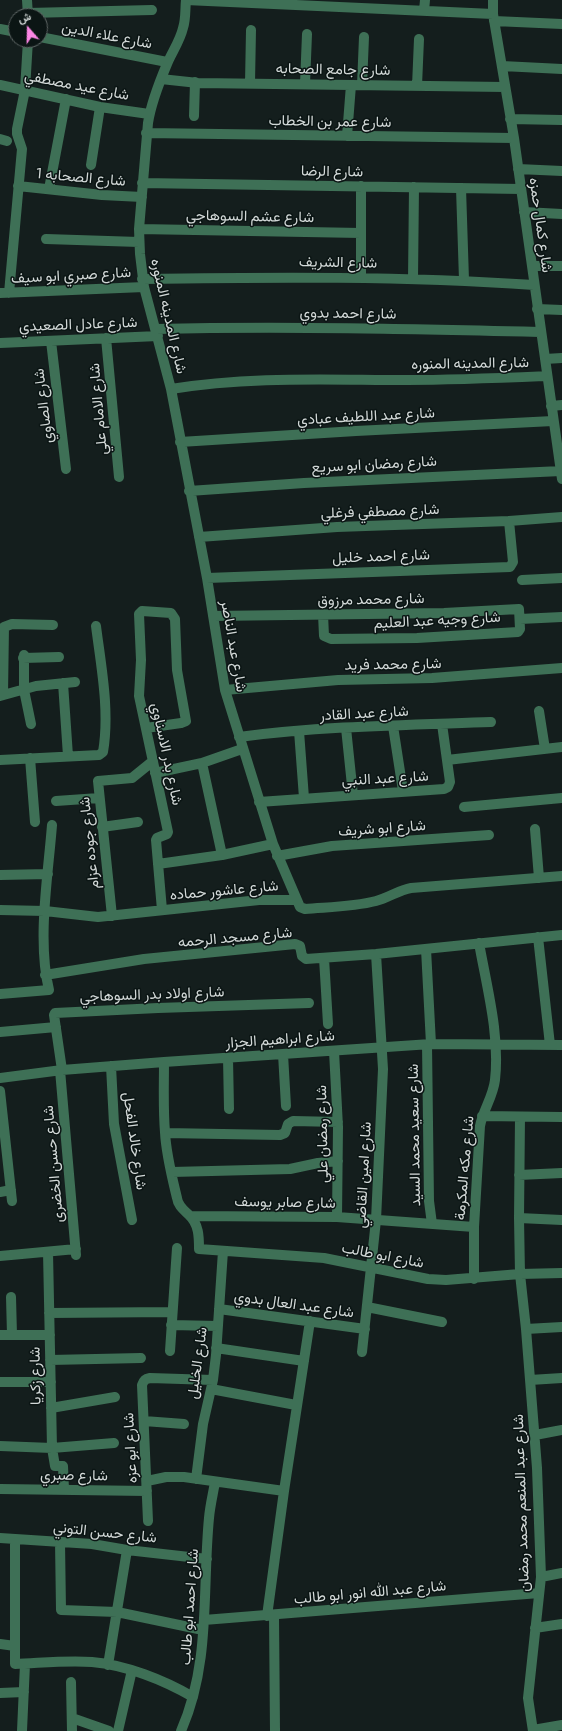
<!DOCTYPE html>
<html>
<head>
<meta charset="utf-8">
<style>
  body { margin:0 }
  #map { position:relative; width:562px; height:1731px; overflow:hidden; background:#141e1d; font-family:"Exo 2",Vazirmatn,sans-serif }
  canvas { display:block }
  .north { position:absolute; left:8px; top:8px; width:40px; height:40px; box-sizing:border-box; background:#0b1514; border:1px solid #5b6362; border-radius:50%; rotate:340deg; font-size:11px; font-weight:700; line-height:16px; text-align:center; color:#d2d8d7 }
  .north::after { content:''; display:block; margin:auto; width:14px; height:18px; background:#fb86e4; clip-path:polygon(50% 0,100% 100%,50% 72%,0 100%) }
</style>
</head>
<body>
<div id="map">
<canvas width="562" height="1731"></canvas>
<div class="north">ش</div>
</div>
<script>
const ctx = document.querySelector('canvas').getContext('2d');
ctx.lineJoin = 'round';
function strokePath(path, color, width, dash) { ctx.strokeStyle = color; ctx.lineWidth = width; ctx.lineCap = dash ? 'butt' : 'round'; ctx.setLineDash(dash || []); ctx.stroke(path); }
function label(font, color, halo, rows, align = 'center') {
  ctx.font = font + ' "Exo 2",Vazirmatn,sans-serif'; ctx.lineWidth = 3; ctx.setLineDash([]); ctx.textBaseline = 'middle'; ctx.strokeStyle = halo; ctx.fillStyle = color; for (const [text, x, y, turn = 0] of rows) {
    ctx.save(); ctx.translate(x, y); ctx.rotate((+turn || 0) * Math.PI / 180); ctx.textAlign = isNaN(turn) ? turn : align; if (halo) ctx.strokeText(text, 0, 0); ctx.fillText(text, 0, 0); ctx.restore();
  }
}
const minor = new Path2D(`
  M 27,0 L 28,16
  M 186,0 C 185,9 186,19 183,28 C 180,41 172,52 167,64 C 159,83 151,103 148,123 L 139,229 L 140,254 L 144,287 L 171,389 L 207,578 L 225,690 L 273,844 L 300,907 L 305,909 C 328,907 353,907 376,901 C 388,898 399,890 411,888 L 562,876
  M 186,0 L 493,14
  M 493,0 L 493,14 L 514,138 L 562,479
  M 424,11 L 425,0
  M 28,13 L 152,10
  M 494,21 L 562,24
  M 0,29 L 16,32
  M 40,37 L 167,62
  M 502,66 L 562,69
  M 161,79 L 198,83 L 505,87
  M 250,83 L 251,30
  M 305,84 L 307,34
  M 0,85 L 100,107 L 149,114
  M 362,85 L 364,37
  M 417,86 L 419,39
  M 194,116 L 195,82
  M 510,119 L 562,120
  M 146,133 L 514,138
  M 347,136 L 351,85
  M 0,139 L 7,141
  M 91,165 L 100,107
  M 518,169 L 562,171
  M 142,183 L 521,189
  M 18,186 L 102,195 L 142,197
  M 461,188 L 464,280
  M 49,189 L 66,99
  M 524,212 L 562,214
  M 139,229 L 361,233
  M 46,239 L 139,242
  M 532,266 L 562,266
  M 361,277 L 361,186
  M 142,279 C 273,277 403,276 534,285
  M 413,279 L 414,187
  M 0,293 L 144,287
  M 9,293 L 22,149 L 17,134 L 17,129 L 25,90 L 28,40
  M 537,309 L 562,310
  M 156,329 C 284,326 412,329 541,332
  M 106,338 L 119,477
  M 51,341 L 66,469
  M 0,343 L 158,336
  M 545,359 L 562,358
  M 171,389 C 249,376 328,380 407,380 C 454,380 500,378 547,376
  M 551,406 L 562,405
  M 180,442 L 356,431 L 553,421
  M 189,491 L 304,483 L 561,471
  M 199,537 L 337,527 L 509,521 L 562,517
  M 207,578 L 510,567 L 513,562 L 509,521
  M 522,580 L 562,578
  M 213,616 L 444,613 L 519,609 L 520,629 L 518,632 L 417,638 L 331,639 L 324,636 L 323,614
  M 520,619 L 562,617
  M 24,655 L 24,690 L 31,724
  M 23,658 L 59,657
  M 63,683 L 68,756
  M 225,690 L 338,680 L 432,678 L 562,668
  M 3,695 L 4,627 L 12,624 L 53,625
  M 0,696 L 36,686 L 75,682
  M 539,711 L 545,749
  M 393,726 L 403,791
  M 146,728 L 181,723 L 186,721 L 177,670 L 175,619 L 171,613 L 142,611 L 139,614 L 141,660 L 139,696 L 168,832 L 167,834 L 157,838 L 156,840 L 162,910
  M 346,728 L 353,795
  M 299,731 L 304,798
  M 239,737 C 322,726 407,725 491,722
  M 30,758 L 35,822
  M 0,760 L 99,755 L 103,752 C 110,711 101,666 96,626
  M 447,760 L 562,747
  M 202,763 L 222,855
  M 155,773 L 202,763 L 242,749
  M 56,801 L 99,798
  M 259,802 L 444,789 L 448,787 L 450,782 L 442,724
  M 464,807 L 562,798
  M 102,827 L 138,822
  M 535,829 L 539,878
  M 277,856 L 332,846 L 489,835
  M 158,864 L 222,855 L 273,844
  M 0,875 L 48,874
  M 0,910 L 45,911 L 98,917 L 259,900 L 297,900
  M 112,916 L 98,781 L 132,778 L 153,761
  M 538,937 L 550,1045
  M 426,949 L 431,1044
  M 324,958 L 328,1024
  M 45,975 L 144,959 L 295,944 L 300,946 L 302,956 L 306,959 L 376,954 L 562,935
  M 0,994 L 49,990 C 37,940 48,877 52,825
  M 0,1032 L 56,1027
  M 427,1044 L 429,1201 L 432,1224
  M 334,1051 L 338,1127 L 337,1217
  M 283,1054 L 286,1106
  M 228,1058 L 229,1109
  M 164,1062 C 164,1085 163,1109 165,1132 C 166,1154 172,1177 177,1198 C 178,1206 184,1210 189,1215 C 199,1224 199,1237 199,1249 L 324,1258 L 428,1279 L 446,1280 L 520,1274 L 562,1273
  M 111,1066 L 114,1124 L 132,1220
  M 60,1070 L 76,1255
  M 62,1070 L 54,1015 L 55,1013 L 158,1008 L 309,1003
  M 0,1078 L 62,1070 L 164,1062 L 431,1044 L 562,1045
  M 0,1091 L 12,1201
  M 482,1116 L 562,1117
  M 520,1117 L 519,1218 L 520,1274 L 526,1329 L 537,1468 L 541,1577 L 528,1698 L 533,1731
  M 165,1133 L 280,1135 L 285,1133 L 288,1124 L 293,1121 L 338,1122
  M 172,1172 L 290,1169 L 318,1163 L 338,1161
  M 519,1175 L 562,1173
  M 0,1192 L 11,1190
  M 190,1216 L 337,1217 L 474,1227
  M 519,1218 L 562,1220
  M 48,1252 L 52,1448 L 55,1466 L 63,1466 L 64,1490
  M 0,1256 L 76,1249
  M 474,1279 L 474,1227 L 480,1126 C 483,1110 493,1097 495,1080 C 500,1035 487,988 479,943
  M 11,1297 L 12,1335
  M 367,1307 L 442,1322
  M 219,1309 L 365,1329
  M 49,1313 L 172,1312
  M 171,1325 L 218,1326
  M 526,1329 L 562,1327
  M 0,1335 L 50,1335
  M 216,1348 L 304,1361
  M 170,1351 L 177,1248
  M 362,1352 L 376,1220 L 383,1069 L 376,954
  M 50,1360 L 141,1358
  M 530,1380 L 562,1378
  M 0,1382 L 51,1382
  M 211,1389 L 296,1405
  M 51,1408 L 115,1397
  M 144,1421 L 184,1424
  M 535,1435 L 562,1430
  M 0,1446 L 52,1448 L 114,1443
  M 196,1479 L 203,1424 L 213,1380 L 216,1355 L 223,1251
  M 147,1481 L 166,1477 L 184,1477 L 284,1491
  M 0,1489 L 147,1491
  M 148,1521 L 142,1385 C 144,1380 145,1379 150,1378 L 213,1380
  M 0,1538 L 92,1544 L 127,1550 L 207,1559
  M 15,1539 L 15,1664 C 41,1663 67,1660 92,1662 C 126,1665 164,1680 193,1697
  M 60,1542 L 61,1610 L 117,1612 L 203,1630
  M 541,1577 L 562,1573
  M 274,1615 L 275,1731
  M 267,1616 L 284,1491 L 310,1321
  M 204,1620 L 539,1593
  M 535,1628 L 562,1624
  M 0,1644 L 15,1646
  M 108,1665 L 127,1550
  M 71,1682 L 72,1731
  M 0,1693 L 24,1692
  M 72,1718 L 109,1731
  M 533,1730 L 562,1725
  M 22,1731 L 25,1664
  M 118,1731 L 132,1670
  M 181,1731 C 211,1663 202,1591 209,1518 C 210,1506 213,1494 215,1482`);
const streetNames = [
  ["شارع علاء الدين",107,35,11],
  ["شارع جامع الصحابه",333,69,1],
  ["شارع عيد مصطفي",77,85,11],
  ["شارع عمر بن الخطاب",330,121,1],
  ["شارع الرضا",332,171,1],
  ["شارع الصحابه 1",81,177,5],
  ["شارع عشم السوهاجي",250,216,1],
  ["شارع كمال حمزه",541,225,82],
  ["شارع الشريف",338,262,1],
  ["شارع صبري ابو سيف",71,275,-3],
  ["شارع احمد بدوي",348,313,1],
  ["شارع المدينه المنوره",169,316,77],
  ["شارع عادل الصعيدي",78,324,-2],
  ["شارع المدينه المنوره",470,363,-1],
  ["شارع الصاوي",43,406,-97],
  ["شارع الامام علي",98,409,-95],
  ["شارع عبد اللطيف عبادي",366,416,-3],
  ["شارع رمضان ابو سريع",374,464,-3],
  ["شارع مصطفي فرغلي",380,511,-2],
  ["شارع احمد خليل",381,556,-2],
  ["شارع محمد مرزوق",371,599,-1],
  ["شارع وجيه عبد العليم",437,620,-3],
  ["شارع عبد الناصر",234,646,80],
  ["شارع محمد فريد",393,664,-1],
  ["شارع عبد القادر",364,713,-3],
  ["شارع بدر الاسناوي",167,754,78],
  ["شارع عبد النبي",385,778,-3],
  ["شارع ابو شريف",382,828,-4],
  ["شارع جوده عزام",89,843,-96],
  ["شارع عاشور حماده",224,890,-5],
  ["شارع مسجد الرحمه",235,937,-5],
  ["شارع اولاد بدر السوهاجي",152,994,-2],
  ["شارع ابراهيم الجزار",280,1039,-4],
  ["شارع رمضان علي",322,1134,-91],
  ["شارع سعيد محمد السيد",414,1135,-91],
  ["شارع خالد الفحل",135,1141,82],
  ["شارع حسن الخضرى",53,1164,-95],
  ["شارع مكه المكرمة",464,1168,-85],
  ["شارع امين القاضي",363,1175,-87],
  ["شارع صابر يوسف",285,1202,1],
  ["شارع ابو طالب",383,1255,11],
  ["شارع عبد العال بدوي",294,1304,8],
  ["شارع الخليل",197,1363,-82],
  ["شارع زكريا",35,1376,-91],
  ["شارع ابو عزه",130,1448,-93],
  ["شارع صبري",74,1475,1],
  ["شارع عبد المنعم محمد رمضان",521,1503,-92],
  ["شارع حسن التوني",105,1532,6],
  ["شارع عبد الله انور ابو طالب",370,1592,-5],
  ["شارع احمد ابو طالب",189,1607,-86]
];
strokePath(minor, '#3e7056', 10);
label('15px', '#d2d8d7', '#0b1514', streetNames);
</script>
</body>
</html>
